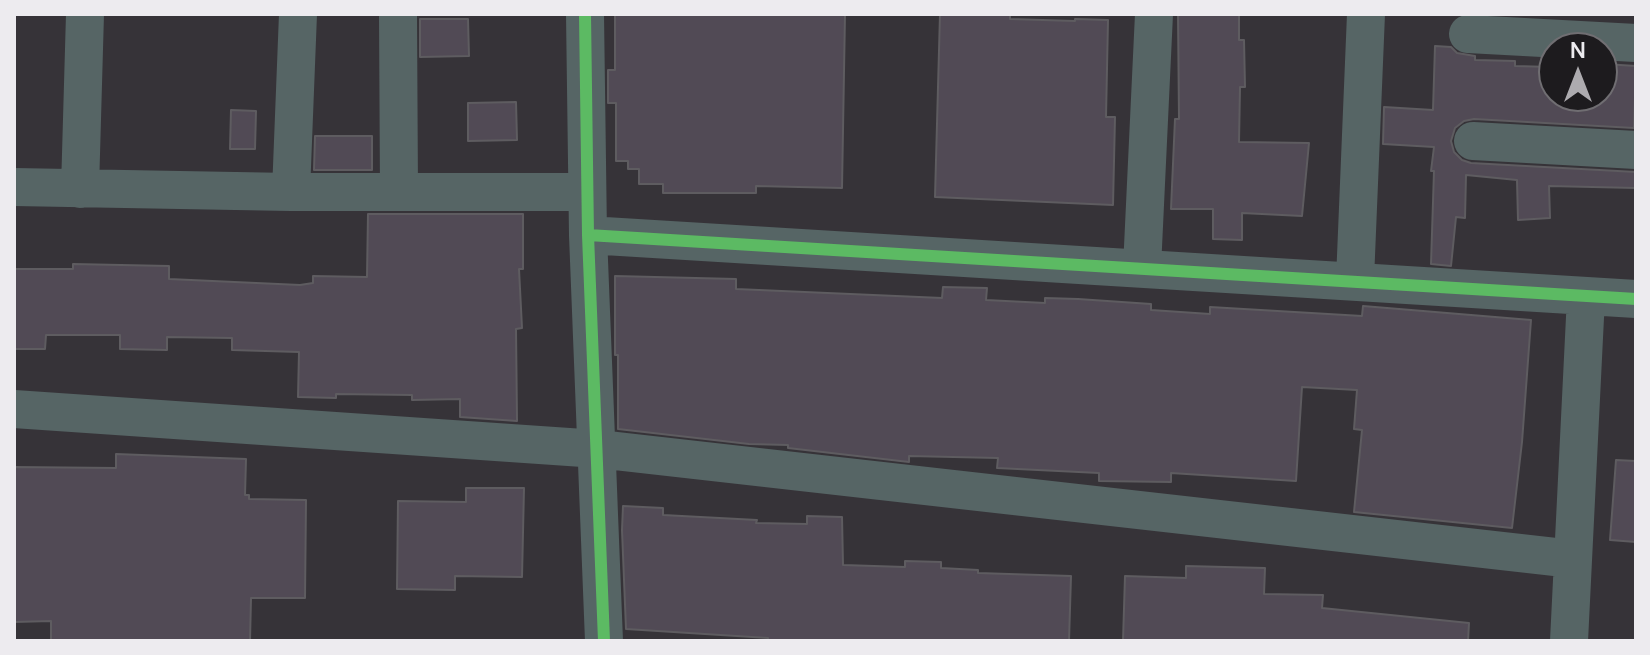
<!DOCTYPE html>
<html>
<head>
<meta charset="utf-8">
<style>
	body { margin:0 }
	#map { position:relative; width:1650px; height:655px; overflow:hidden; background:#363338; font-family:Manrope,sans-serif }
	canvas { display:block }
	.frame { position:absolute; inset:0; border:16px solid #edebef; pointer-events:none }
	.north { position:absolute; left:1538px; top:32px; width:80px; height:80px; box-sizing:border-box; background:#1d1b1e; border:2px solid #706e72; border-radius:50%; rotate:0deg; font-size:22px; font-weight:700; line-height:32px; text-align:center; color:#edebef }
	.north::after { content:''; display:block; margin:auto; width:28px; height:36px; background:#adabaf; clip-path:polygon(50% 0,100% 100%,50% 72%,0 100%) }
</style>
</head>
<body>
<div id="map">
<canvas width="1650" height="655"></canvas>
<div class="frame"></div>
<div class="north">N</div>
</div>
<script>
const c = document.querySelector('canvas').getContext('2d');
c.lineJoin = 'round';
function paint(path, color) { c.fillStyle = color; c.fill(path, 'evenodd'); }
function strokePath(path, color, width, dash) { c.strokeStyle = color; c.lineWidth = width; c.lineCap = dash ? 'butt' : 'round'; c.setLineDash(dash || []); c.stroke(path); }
const building = new Path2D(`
	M615,14H845L842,188L756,186V193H663V184H639V169H628V161H616V103H608V70H615Z
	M940,14L1010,15V19L1075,21V19L1108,20L1106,117H1115L1113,205L935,197Z
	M1178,14H1239V40H1244L1245,87H1240L1239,142L1309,143L1302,216L1242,213V240L1213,239V209H1171L1175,119H1179Z
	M420,19H468L469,56L420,57Z
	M1435,46L1451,47L1457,53L1475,56V60L1515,61V66L1551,67L1550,96H1603L1604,64L1636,66L1634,128L1474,119L1464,121L1455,128L1451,141L1454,152L1462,160L1471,163L1636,172V188L1549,186L1550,218L1518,220L1517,180L1466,175L1465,218L1456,217L1451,266L1431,264L1434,171H1431L1434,147L1383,144L1384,107L1433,110Z
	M516,102L517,140L468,141V103Z
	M231,110L256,111L255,149H230Z
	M315,136H372V170H314Z
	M368,214H523V269H519L522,328L516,329L517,421L460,417V399L412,400V395L336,394V398L298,397L299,352L232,350V338L167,337V350L120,349V335H46L45,349H14V269H73V264L169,266V279L300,285L313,283V276L367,277Z
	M615,276L736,279V289L942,298L943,287L987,288L986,300L1045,303V298L1078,299L1151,304V310L1210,314V307L1362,316L1363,306L1531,320L1522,442L1512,528L1354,512L1362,430L1354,429L1357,390L1302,387L1296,481L1171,473V482L1099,481V473L997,468L998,458L909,456V462L788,448V445L749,444L618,429V355H615Z
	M116,454L246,459L245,495H249V499L306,500L305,598H251L250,641H51V621L14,622V467L116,468Z
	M1616,460L1636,461V542L1610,540Z
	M466,488H524L522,577L455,576V590L397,589L398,501L466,502Z
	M623,506L663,508V515L757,520L756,523L807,524V516L842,517L843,565L905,567V561L941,562V568L978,570V573L1071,576L1069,641H768V638L626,629L622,530Z
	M1186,566L1265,568L1264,594L1323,595L1322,608L1469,623L1468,641H1123L1125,576L1186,578Z`);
const minor = new Path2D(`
	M398,14L399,192
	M585,14L588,235L604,641
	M1468,34L1636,43
	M1473,141L1636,150
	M14,187L291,192H587
	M80,189L85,14
	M291,192L298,14
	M588,235L1636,299
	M1142,268L1154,14
	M1355,280L1366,14
	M14,409L598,449L1573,559
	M1569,641L1586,297`);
const cycleway = new Path2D(`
	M585,14L588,235L604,641
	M588,235L1636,299`);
paint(building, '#514a55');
strokePath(building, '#5e5c60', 2);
strokePath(minor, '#566565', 38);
strokePath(cycleway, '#5cba63', 12);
</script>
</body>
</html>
